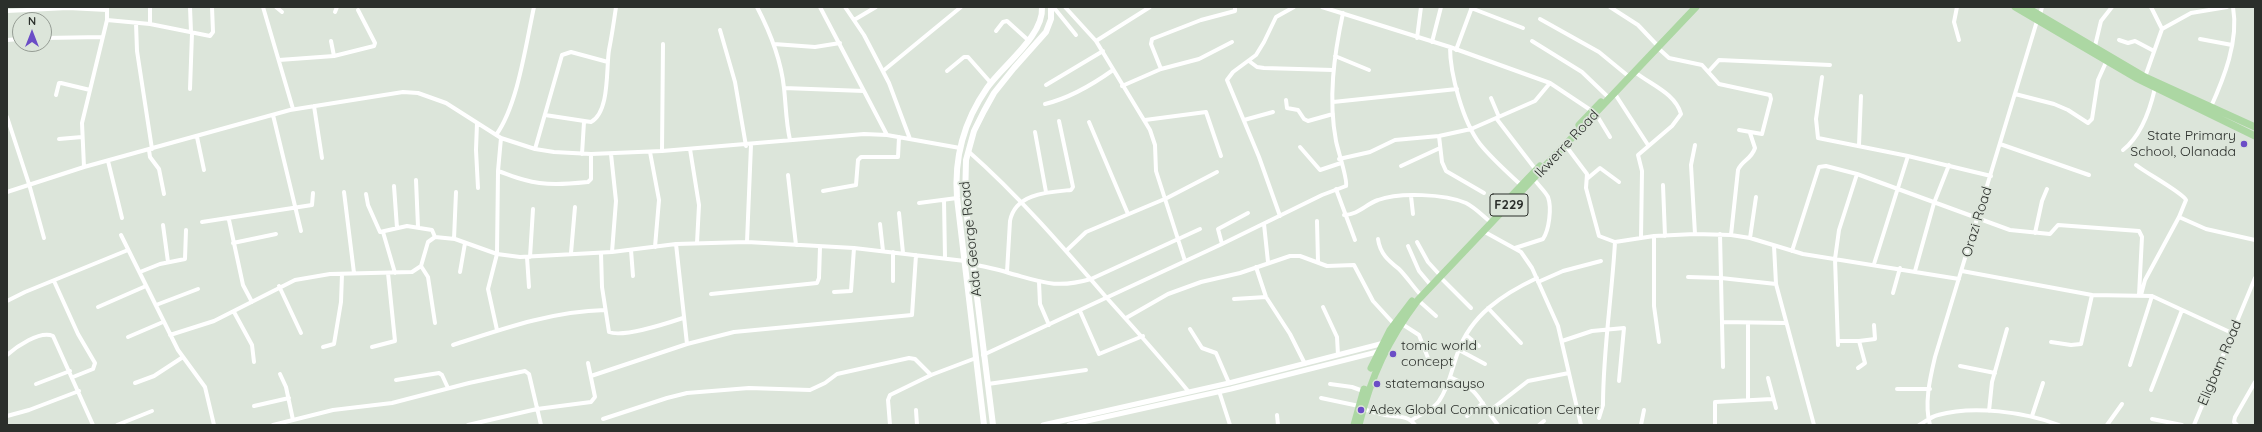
<!DOCTYPE html>
<html>
<head>
<meta charset="utf-8">
<style>
	body { margin:0 }
	#map { position:relative; width:2262px; height:432px; overflow:hidden; background:#dce5da; font-family:Quicksand,sans-serif }
	canvas { display:block }
	.frame { position:absolute; inset:0; border:8px solid #2b2f2b; pointer-events:none }
	.north { position:absolute; left:12px; top:12px; width:40px; height:40px; box-sizing:border-box; background:#dce5da; border:1px solid #959c94; border-radius:50%; rotate:0deg; font-size:11px; font-weight:700; line-height:16px; text-align:center; color:#2b2f2b }
	.north::after { content:''; display:block; margin:auto; width:14px; height:18px; background:#6b4dc6; clip-path:polygon(50% 0,100% 100%,50% 72%,0 100%) }
</style>
</head>
<body>
<div id="map">
<canvas width="2262" height="432"></canvas>
<div class="frame"></div>
<div class="north">N</div>
</div>
<script>
const c = document.querySelector('canvas').getContext('2d');
c.lineJoin = 'round';
function strokePath(path, color, width, dash) { c.strokeStyle = color; c.lineWidth = width; c.lineCap = dash ? 'butt' : 'round'; c.setLineDash(dash || []); c.stroke(path); }
function label(font, color, halo, rows, align = 'center') {
  c.font = font + ' Quicksand,sans-serif'; c.lineWidth = 3.5; c.setLineDash([]); c.textBaseline = 'middle'; c.strokeStyle = halo; c.fillStyle = color; for (const [text, x, y, turn = 0] of rows) {
    c.save(); c.translate(x, y); c.rotate((+turn || 0) * Math.PI / 180); c.textAlign = isNaN(turn) ? turn : align; if (halo) c.strokeText(text, 0, 0); c.fillText(text, 0, 0); c.restore();
  }
}
const minor = new Path2D(`
	M150,7V24
	M190,7L191,32
	M263,7L293,109
	M276,7L282,12
	M757,7C770,32 781,59 784,88C786,106 786,123 790,140
	M820,7L887,135
	M845,7L864,35L889,83L910,139
	M1065,7L1096,41L1150,130L1155,145L1156,171L1185,261
	M1322,7L1450,47L1550,83L1592,111
	M1610,7L1638,25L1656,44
	M1957,7L1954,22L1959,40
	M2151,7L2162,29
	M1471,8L1523,28
	M1055,9L1076,35
	M7,11L68,8L107,10
	M335,12L337,7
	M2040,15L2042,7
	M1540,19L1599,52L1627,75
	M107,20L150,24L210,36L213,32L212,7
	M854,20L876,7
	M136,23L137,51L152,149
	M720,30L735,82L746,146
	M996,31L1003,22L1007,21L1028,40
	M44,38L102,37
	M1417,38L1421,7
	M2200,39L2232,45
	M7,40L20,39
	M2119,40L2128,43L2135,41L2154,51
	M331,41L334,56
	M1096,41L1150,7
	M1532,41L1582,72L1607,96
	M1432,42L1441,7
	M774,44L815,47L840,43
	M2095,46L2101,21L2112,7
	M1450,47C1450,74 1463,122 1480,144C1492,159 1507,172 1521,185
	M1658,48L1669,58L1702,65L1719,84L1770,95L1771,99L1762,134L1739,130
	M1456,50L1472,7
	M1335,56L1369,70
	M279,60L334,56L374,46L375,43L358,10
	M1249,61L1257,67L1264,68L1333,70
	M1161,69L1151,44L1152,39L1201,20L1235,11V7
	M883,71L961,7
	M947,71L964,57H968L991,83
	M1709,71L1719,60L1830,65
	M1635,72C1651,85 1675,93 1681,114L1672,126L1638,155L1642,171L1641,238
	M1822,77L1816,119L1818,138L1908,156L1991,176
	M2145,77L2162,29L2191,13L2227,7
	M1046,85L1103,51
	M1122,86L1161,69L1199,59L1232,42
	M784,88L864,91
	M190,89L192,33
	M1615,94L1648,145
	M2015,94L2054,104L2068,110L2088,123L2092,119L2098,80L2107,60
	M56,95L59,83H61L90,90
	M1491,98L1499,117
	M1286,100L1287,108L1298,110L1304,119L1308,121L1333,114
	M1333,102L1457,89
	M1045,104C1070,98 1092,85 1113,70
	M314,106L322,158
	M2210,109C2224,78 2239,41 2233,7
	M1596,114L1610,137
	M273,115L301,231
	M545,115L591,122C610,112 606,68 609,50C612,35 614,21 616,7
	M7,117L29,184L44,238
	M1496,118L1536,170
	M1145,120L1206,112L1221,156
	M1244,120L1273,112
	M1089,122L1128,214
	M477,123L476,150L478,188
	M1035,132L1046,192
	M496,135C518,105 526,43 534,7
	M1439,136L1442,162L1446,171L1484,193
	M197,137L204,170
	M59,139L82,137
	M2000,144L2089,175
	M1695,145L1691,165L1695,234
	M1859,145L1861,96
	M1566,146L1587,174L1586,188L1599,236L1615,242L1654,236L1695,234L1731,235L1750,238L1803,254L1959,279
	M1300,147L1320,170L1341,163
	M535,149L562,55L571,52L608,62
	M690,149L699,205L697,243
	M149,150L150,157L159,169L164,194
	M2123,150C2141,136 2150,110 2155,88
	M662,151L663,44
	M968,151C1018,195 1062,246 1106,297C1134,328 1162,359 1188,391
	M650,152L659,200L655,247
	M582,154L584,122
	M611,154L616,201L612,252
	M1339,159L1370,152L1395,140L1439,136L1471,129L1535,101L1550,83
	M108,161L122,218
	M2136,165C2146,173 2183,193 2186,200L2179,217L2145,280L2141,295
	M1401,166L1440,148
	M84,167L82,123L107,20V7
	M498,171C507,174 515,178 525,180C545,186 567,184 588,182L591,179V154
	M788,175L796,245
	M1588,178L1600,168L1619,182
	M416,180L418,227
	M1663,185L1665,236
	M394,186L397,228
	M1336,189L1355,240
	M823,191L856,185L858,160L861,157H898L899,137
	M7,192L84,167L290,110L403,92L418,93L446,103L501,138L535,149L554,152L591,154L662,151L864,134L887,135L960,148
	M344,192L354,273
	M366,194L368,205L380,232L407,226L432,230L435,237
	M1411,196L1413,214
	M944,200L945,258
	M919,203L957,198
	M899,213L903,253
	M1344,215C1358,215 1366,204 1378,200C1399,192 1445,194 1466,203C1474,207 1481,214 1488,220
	M1280,216L1259,157L1227,80L1233,72L1256,55L1264,42L1276,17L1294,7
	M2179,217L2206,229L2255,240
	M229,220L243,285L252,302
	M1317,221L1318,262
	M202,222L312,205L313,193
	M880,224L883,251
	M1264,224L1268,262
	M163,225L168,262
	M1483,231L1521,252L1532,268L1558,326L1581,425
	M383,232L395,273
	M2035,233L2042,201L2047,189
	M1720,234L1723,367
	M121,235L178,350L205,387L214,425
	M1731,235L1738,170C1742,160 1751,160 1755,148L1750,133
	M1654,236V306L1659,342
	M1750,238L1756,197
	M454,239L456,192
	M1378,239C1380,254 1389,261 1399,269C1406,276 1412,285 1419,293
	M747,242L751,145
	M1417,242L1428,262L1438,273
	M233,243L276,234
	M676,244L687,344
	M1222,244L1218,229L1248,213
	M1408,246L1419,271L1429,283
	M1774,246L1776,284L1814,425
	M1515,248L1543,239C1549,230 1552,208 1548,197C1545,191 1538,185 1534,179
	M631,250L633,276
	M1066,251L1086,232L1167,198L1217,172
	M1792,251L1819,167L1826,166L1857,174L2010,230L2050,234L2058,225L2139,231L2142,237L2139,295
	M571,253L575,207
	M601,253L602,287L609,332C623,338 668,323 683,318
	M527,257L529,287
	M530,257L533,209
	M973,264C985,267 997,269 1009,273C1042,282 1056,289 1091,279L1200,229
	M1874,264L1908,156
	M421,266L428,277L435,323
	M1256,267L1266,297L1290,334L1305,364
	M1915,271L1934,203L1949,165
	M1962,271L2092,295L2152,296L2232,333
	M140,272L160,264L185,259L186,230
	M460,272L465,243
	M1007,272L1010,221C1015,193 1049,192 1071,190L1073,187L1059,121
	M1440,277L1471,308
	M1688,277L1721,278L1776,284
	M54,281L78,334L95,363L93,369L73,377
	M893,281V252
	M1039,282L1040,304L1049,325
	M1538,282L1563,271L1601,261
	M279,286L301,333
	M834,292L851,291L854,248
	M1893,293L1900,268
	M711,294L817,283L819,278L820,247
	M1234,299L1266,297
	M1418,300L1436,316
	M7,301L25,292L128,250
	M156,305L198,289
	M98,307L146,286
	M1323,307L1337,337L1338,355
	M1488,308L1521,343
	M1080,311L1099,354L1143,336
	M234,312L252,345L254,362
	M1126,318L1168,294L1201,282L1240,273L1290,256H1300L1327,266L1354,265L1373,301L1394,324
	M1722,322L1786,323
	M1748,323V400
	M1402,324L1419,335L1428,358
	M1190,329L1202,348L1216,353L1229,383
	M497,330L488,289L497,254L498,171L501,138
	M170,335L214,321L295,280L330,274L412,272L421,266L428,242L435,237L455,239L497,254L520,257L612,252L676,244L747,242L854,248L965,261
	M1466,335L1479,346
	M128,337L163,322
	M1562,341L1592,331L1624,328L1619,381
	M1838,341H1859L1865,363L1858,368
	M1859,341L1875,339L1874,325
	M2051,342L2071,345L2081,344L2092,295
	M453,345C502,329 553,311 605,310
	M1838,345L1835,259L1839,230L1857,174
	M323,347L334,344L341,302L342,274
	M372,347L395,341L388,273
	M1459,350L1485,364
	M7,355C16,347 40,330 53,336L93,425
	M983,355L1222,244L1322,195L1346,186C1348,180 1338,151 1336,141C1328,99 1334,55 1343,13
	M2130,365L2152,296
	M1960,366L1995,373
	M280,374L286,387L293,420
	M591,376L687,344L734,332L912,315L916,255
	M1450,377C1482,391 1478,401 1498,425
	M1768,378L1776,408
	M396,380L439,373L442,375L448,388
	M135,383L154,376L183,357
	M36,384L70,371
	M988,384L1086,370
	M1330,384L1352,387L1363,391
	M1897,389H1930
	M2151,390L2182,310
	M1219,391L1230,425
	M1321,398L1359,406
	M254,406L289,398
	M1363,409C1370,411 1378,414 1385,415C1397,417 1408,415 1415,425
	M916,410L917,425
	M1989,411L1992,382L2007,329
	M1488,412L1528,381L1569,373
	M1277,415L1278,425
	M7,416L29,410L79,391
	M1467,416L1483,403
	M2032,416L2043,383
	M1599,418L1603,405C1603,350 1612,296 1615,242
	M603,419L667,398L687,393L749,388L810,390L825,383L837,374L909,358L915,359L931,375
	M2152,419L2182,425
	M1412,420C1420,414 1433,410 1439,401C1449,387 1452,368 1458,352C1471,315 1503,294 1537,278
	M117,425L152,411
	M273,425L333,410L392,403L469,383L525,371L529,374L541,425
	M468,425L537,409L591,402L595,397L588,363
	M890,425L888,400L890,395L931,375L976,358
	M1539,425L1544,421
	M1641,425L1644,410
	M1715,425V402L1772,399
	M1919,425C1925,422 1930,417 1938,415C1973,405 2025,412 2059,425
	M1930,425C1924,404 1930,378 1935,357L2037,21
	M2107,425L2122,404
	M2194,425L2255,278
	M2237,425L2234,422L2235,417L2255,382`);
const tertiary = new Path2D(`
	M1043,425L1229,383L1384,343
	M1069,425L1231,389L1381,351`);
const secondary = new Path2D(`
	M984,425L957,198C954,159 964,121 987,88C1003,65 1044,36 1042,7
	M993,425L965,201L966,160L974,131L984,111L994,93L1014,68L1046,32L1051,19V7`);
const primary = new Path2D(`
	M2015,7L2136,78L2255,136
	M2026,7L2145,77L2255,127
	M1579,125L1601,102
	M1499,209L1540,166
	M1371,368L1390,330L1412,301
	M1354,425L1364,389
	M1359,425C1371,376 1388,340 1418,300L1696,7`);
const markers = [
	[2244,144,4,"#6b4dc6"],
	[1393,354,4,"#6b4dc6"],
	[1377,384,4,"#6b4dc6"],
	[1361,410,4,"#6b4dc6"]
];
const shields = [
	[1509,205,38]
];
const shieldNames = [
	["F229",1509,205]
];
const poiNames = [
	["State Primary",2236,136,"right"],
	["School, Olanada",2236,152,"right"],
	["tomic world",1401,346],
	["concept",1401,362],
	["statemansayso",1385,384],
	["Adex Global Communication Center",1369,410]
];
const streetNames = [
	["Ikwerre Road",1567,144,-47],
	["Orazi Road",1977,222,-73],
	["Ada George Road",971,239,-96],
	["Eligbam Road",2220,363,-67]
];
strokePath(minor, '#fff', 4);
strokePath(tertiary, '#fff', 5);
strokePath(secondary, '#fff', 6);
strokePath(primary, '#acd7a3', 7);
for (const [x, y, r, color] of markers) { const dot = new Path2D(); dot.arc(x, y, r, 0, 2 * Math.PI); c.fillStyle = color; c.fill(dot); strokePath(dot, '#dce5da', 1.5); }
for (const [x, y, w] of shields) { const box = new Path2D(); box.roundRect(x - w / 2, y - 11, w, 22, 3); c.fillStyle = '#dce5da'; c.fill(box); strokePath(box, '#2b2f2b', 1); }
label('bold 13px', '#2b2f2b', null, shieldNames);
label('14px', '#2b2f2b', '#dce5da', poiNames, 'left');
label('14px', '#2b2f2b', '#dce5da', streetNames);
</script>
</body>
</html>
